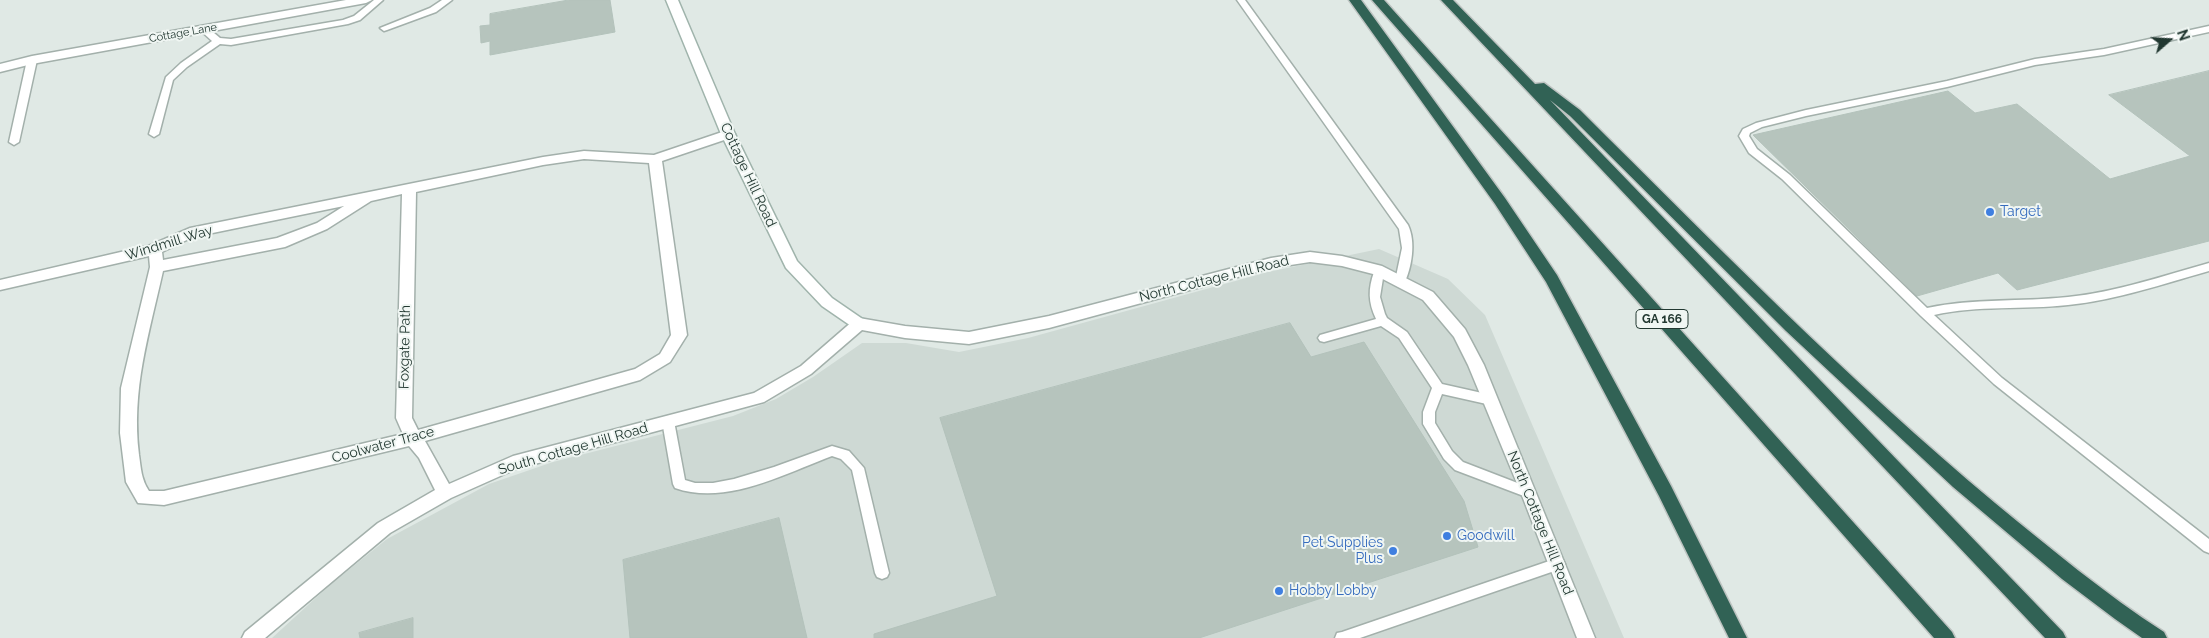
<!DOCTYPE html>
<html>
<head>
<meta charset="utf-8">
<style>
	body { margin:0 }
	#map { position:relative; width:2209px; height:638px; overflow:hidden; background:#e0e9e5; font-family:Raleway,sans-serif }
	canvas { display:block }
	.north { position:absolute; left:2144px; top:15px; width:50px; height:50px; -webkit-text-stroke:4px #f0f6f3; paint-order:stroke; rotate:71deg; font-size:14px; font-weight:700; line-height:20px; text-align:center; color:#223831 }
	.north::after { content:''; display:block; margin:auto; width:18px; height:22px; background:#223831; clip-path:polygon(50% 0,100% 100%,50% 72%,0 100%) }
</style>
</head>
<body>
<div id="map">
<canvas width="2209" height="638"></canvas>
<div class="north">N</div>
</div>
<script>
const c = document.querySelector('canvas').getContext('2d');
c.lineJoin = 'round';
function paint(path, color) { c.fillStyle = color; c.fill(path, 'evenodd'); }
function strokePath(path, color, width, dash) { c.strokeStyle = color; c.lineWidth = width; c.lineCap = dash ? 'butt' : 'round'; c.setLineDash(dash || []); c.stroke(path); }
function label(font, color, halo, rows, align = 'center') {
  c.font = font + ' Raleway,sans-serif'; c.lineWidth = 4; c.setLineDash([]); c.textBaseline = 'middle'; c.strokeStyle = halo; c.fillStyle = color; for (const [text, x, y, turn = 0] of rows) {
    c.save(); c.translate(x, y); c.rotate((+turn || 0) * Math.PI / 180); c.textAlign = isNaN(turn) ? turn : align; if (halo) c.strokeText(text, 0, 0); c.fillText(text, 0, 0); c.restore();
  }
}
const built = new Path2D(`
	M1379,249L1448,279L1485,315L1624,638H272L331,584L387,539L489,484L553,462L733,416L776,399L813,377L862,343H906L959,352L1028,338L1268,272Z`);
const building = new Path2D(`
	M569,0H610L615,32L490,55V41L481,43L480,26L490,25V14Z
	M2209,71V241L2017,290L1998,273L1917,296L1753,135L1948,91L1975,113L2017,104L2110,179L2190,156L2109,95Z
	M1290,323L1311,357L1364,342L1464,501L1478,547L1199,638H874V634L997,596L940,418Z
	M779,518L807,638H630L623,560Z
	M413,618V638H360L359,633Z`);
const lane = new Path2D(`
	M374,0H383L360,20L348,24L231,45L220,44L187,67L173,80L159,134L154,137L149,134L166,77L181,63L212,41L201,31V27H207L220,38L231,39L343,20L354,16Z
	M442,0H452L436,12L387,30L384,31L380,28L430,8Z
	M1237,0H1245L1408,225C1416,242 1412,267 1404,284H1396L1395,281L1402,248L1399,229Z
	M2209,26V32L2104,55L2035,65L1947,87L1806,116L1762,127L1750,133L1749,136L1757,149L1790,175L1927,308C1974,298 2021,302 2068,297C2116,292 2163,276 2209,263V271C2163,284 2116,300 2068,305C2024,310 1978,305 1934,315L2002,378L2209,539V553L2204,551L1994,384L1921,316L1782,179L1749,153L1739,136L1743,129L1756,123L1806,110L1947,81L2035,59L2104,49Z
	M32,57L37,60L19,142L14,145L9,142L27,60Z
	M1379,268L1384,272L1380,297L1385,314L1387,318L1407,332L1442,384L1491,395L1495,397L1497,400L1495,403L1491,405L1442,394L1435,412V423L1452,451L1463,462L1533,489L1535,493L1533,497L1529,498L1455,470L1444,459L1423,424V412L1432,388L1399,338L1381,326L1324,342L1320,341L1318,338L1320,335L1376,319C1368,302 1368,289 1374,272Z
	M668,416L672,418L674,421L685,480L695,483H713L734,479L774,467L832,446L849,451L864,468L889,573L887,577L882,579L877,577L875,573L852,470L841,459L832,456C784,474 726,506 675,488L673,484L662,421L664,418Z
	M1558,558L1563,560L1565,564L1563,568L1360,638H1335L1337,633L1342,632Z`);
const street = new Path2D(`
	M346,0H372L366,3L32,64L0,72V64L32,56Z
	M728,130L733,131L735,134L733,137L662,161L687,335L670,362L640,380L425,441L449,484L513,456L754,393L801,366L854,320L859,318L905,326L969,332L1049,316L1271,258L1310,252L1342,256L1382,266L1433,292L1465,329L1484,365L1595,638H1577L1521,493L1468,365L1454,337L1423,300L1373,274L1342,266L1310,262L1271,268L1049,328L969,344L905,338L862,330L811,374L764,402L516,469L451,498L390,533L265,638H242L245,632L378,523L435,490L419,458L409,446L164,505L138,503L126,482L120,433L121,388L150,267L149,256L0,290V280L151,245L190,228L543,157L584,151L654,155ZM584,159L649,163L671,335L660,354L635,369L418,430L412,418L416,192L543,165ZM402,194L396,418L403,434L164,491H149C141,479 141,468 139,455C131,390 149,334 163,271L285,247L327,229L371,201ZM344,206L317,223L277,238L163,260L162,252L193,237Z`);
const secondary = new Path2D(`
	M666,0H678L735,134L797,261L832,298L864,320L867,324L864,328H854L822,306L786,268L721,134Z`);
const highway = new Path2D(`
	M1349,0H1361L1505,198L1557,275L1671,486L1747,638H1729L1659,496L1546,282L1495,204Z
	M1372,0H1384L1952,632L1955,638H1934Z
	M1441,0H1453L1535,84L1544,83L1580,110C1715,244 1849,381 1995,503C2050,548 2105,594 2164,632L2167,638H2142L2115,619L2062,579L1953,487L1786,331L1570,116L1550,100L2063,632L2066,638H2045Z`);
const markers = [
	[1990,212,5,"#3f7fe0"],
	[1447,536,5,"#3f7fe0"],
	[1393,551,5,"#3f7fe0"],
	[1279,591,5,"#3f7fe0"]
];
const farStreetnames = [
	["Cottage Lane",183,33,-10]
];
const shields = [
	[1662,319,52]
];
const shieldNames = [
	["GA 166",1662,319]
];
const streetNames = [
	["Cottage Hill Road",748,175,65],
	["Windmill Way",169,243,-17],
	["North Cottage Hill Road",1214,279,-14],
	["Foxgate Path",405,347,-89],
	["Coolwater Trace",383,445,-15],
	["South Cottage Hill Road",573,449,-16],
	["North Cottage Hill Road",1540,523,68]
];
const shopNames = [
	["Target",2000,212],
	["Goodwill",1457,536],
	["Pet Supplies",1383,543,"right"],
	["Plus",1383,559,"right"],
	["Hobby Lobby",1289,591]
];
paint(built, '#ced9d4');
paint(building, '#b6c4bd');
strokePath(building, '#b3c2bb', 1);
strokePath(lane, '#a3b0ab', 3);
strokePath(street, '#a3b0ab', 3);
strokePath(secondary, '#a0b4ac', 3);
strokePath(highway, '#bdc3c1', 3);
paint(lane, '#fff');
paint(street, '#fff');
paint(secondary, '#fff');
paint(highway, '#316255');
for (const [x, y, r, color] of markers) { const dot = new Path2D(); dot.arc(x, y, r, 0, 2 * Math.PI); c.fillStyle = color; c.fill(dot); strokePath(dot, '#f0f6f3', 2); }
label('11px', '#223831', '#f0f6f3', farStreetnames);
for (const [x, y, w] of shields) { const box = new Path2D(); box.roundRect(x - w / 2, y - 9.5, w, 19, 4); c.fillStyle = '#f0f6f3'; c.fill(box); strokePath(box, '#223831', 1); }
label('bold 12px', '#223831', null, shieldNames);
label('14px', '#223831', '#f0f6f3', streetNames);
label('14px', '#366cbe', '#f0f6f3', shopNames, 'left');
</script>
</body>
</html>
